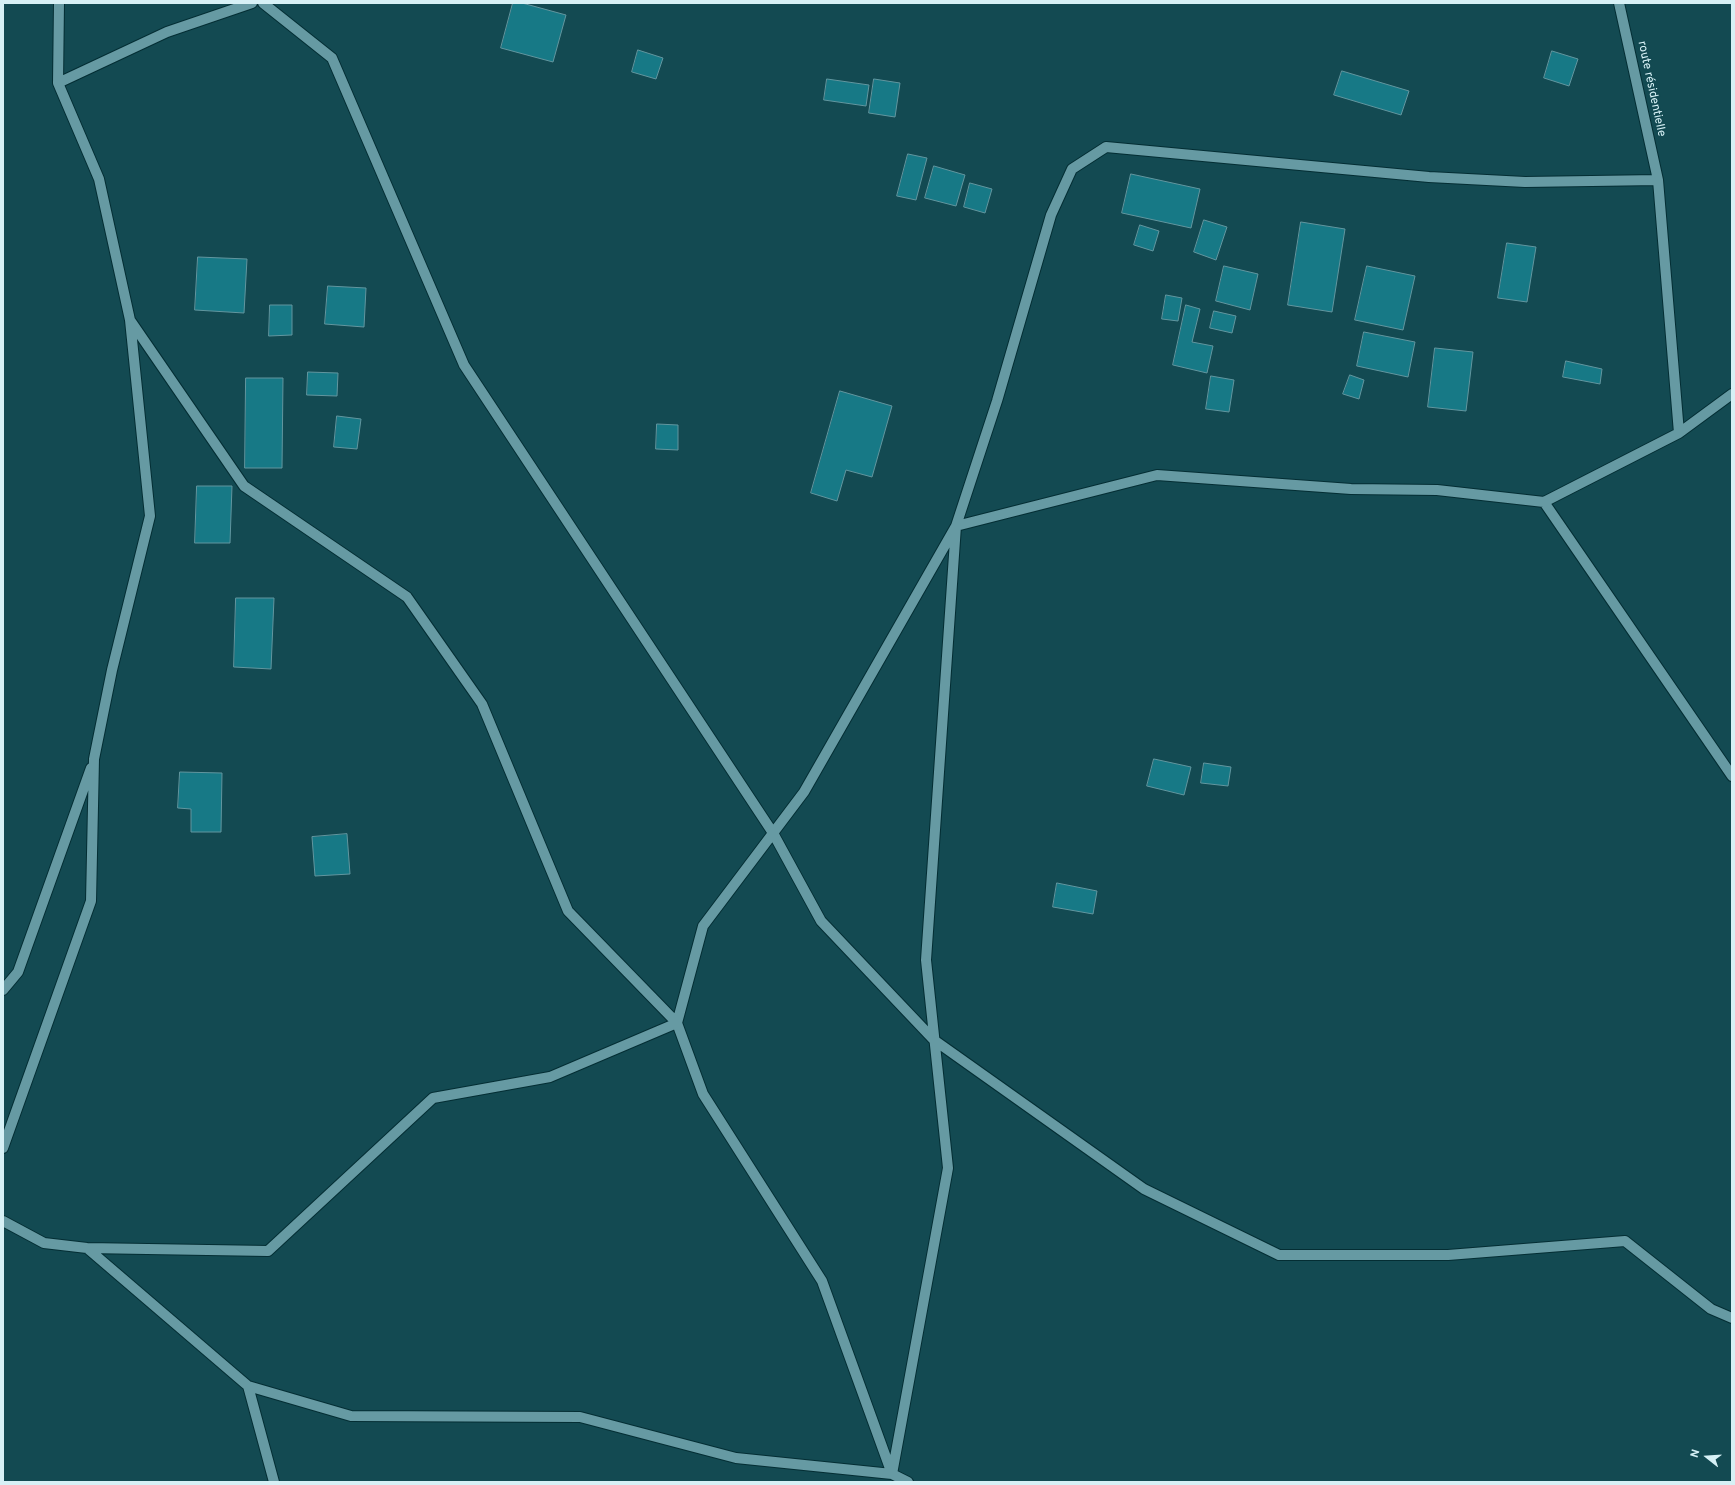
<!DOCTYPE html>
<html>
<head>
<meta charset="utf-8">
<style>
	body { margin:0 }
	#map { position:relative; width:1735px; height:1485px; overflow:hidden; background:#134a52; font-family:Overpass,sans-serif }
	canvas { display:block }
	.frame { position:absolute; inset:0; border:4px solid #d7f1f6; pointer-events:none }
	.north { position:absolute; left:1687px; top:1437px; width:40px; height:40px; -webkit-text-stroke:3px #134a52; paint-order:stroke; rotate:287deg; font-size:11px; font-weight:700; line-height:16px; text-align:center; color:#d7f1f6 }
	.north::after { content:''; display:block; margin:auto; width:14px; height:18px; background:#d7f1f6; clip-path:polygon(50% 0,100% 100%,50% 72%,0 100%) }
</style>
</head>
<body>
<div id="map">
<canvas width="1735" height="1485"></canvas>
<div class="frame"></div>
<div class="north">N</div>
</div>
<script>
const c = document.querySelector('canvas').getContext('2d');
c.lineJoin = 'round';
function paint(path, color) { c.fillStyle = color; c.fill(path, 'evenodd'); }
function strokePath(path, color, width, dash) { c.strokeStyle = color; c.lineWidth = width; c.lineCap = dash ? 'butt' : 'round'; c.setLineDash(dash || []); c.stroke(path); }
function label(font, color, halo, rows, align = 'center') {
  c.font = font + ' Overpass,sans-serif'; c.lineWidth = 3; c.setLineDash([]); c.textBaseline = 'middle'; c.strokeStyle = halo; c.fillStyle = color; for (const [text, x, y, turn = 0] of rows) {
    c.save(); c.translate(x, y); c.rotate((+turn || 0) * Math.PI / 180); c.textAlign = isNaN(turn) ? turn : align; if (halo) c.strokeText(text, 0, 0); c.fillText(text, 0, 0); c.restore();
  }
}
const building = new Path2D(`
	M513,3H522L566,15L553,62L501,48Z
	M638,50L663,58L656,79L632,72Z
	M1552,51L1578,59L1569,86L1544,78Z
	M1342,71L1409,91L1401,115L1334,95Z
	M827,79L869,85L866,106L824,100Z
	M874,79L900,83L895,117L869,113Z
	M908,154L927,158L916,200L897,196Z
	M934,166L965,175L956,206L925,198Z
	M1131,174L1200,189L1191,228L1122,213Z
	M970,183L992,189L985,213L964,207Z
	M1204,220L1227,227L1216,260L1194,252Z
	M1301,222L1345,229L1332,312L1288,305Z
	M1140,225L1159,231L1153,251L1134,245Z
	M1507,243L1536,247L1527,302L1498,298Z
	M198,257L247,259L244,313L195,310Z
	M1224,266L1258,274L1250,310L1216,301Z
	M1367,266L1415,276L1403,330L1355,320Z
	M328,286L366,288L364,327L325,324Z
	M1166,295L1182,298L1178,321L1162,319Z
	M270,305H292V335L269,336Z
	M1186,305L1200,309L1192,342L1213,346L1207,373L1173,365Z
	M1214,311L1236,316L1232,333L1210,328Z
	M1364,332L1415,342L1408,377L1357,366Z
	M1435,348L1473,352L1466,411L1428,407Z
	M1566,361L1602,369L1600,384L1563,377Z
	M308,372L338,373L337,396L307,395Z
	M1350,375L1364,380L1359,399L1343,394Z
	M1211,376L1234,380L1229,412L1206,409Z
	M246,378H283L282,468H245Z
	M840,391L892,406L872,477L846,470L837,501L811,493Z
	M337,416L361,419L357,449L334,447Z
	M657,424L678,425V450L656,449Z
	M197,486H232L230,543H195Z
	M236,598H274L271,669L234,667Z
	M1154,759L1191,767L1184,795L1147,786Z
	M1204,763L1231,767L1228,786L1201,783Z
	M180,772L222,773L221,832H191V809L178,808Z
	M347,834L350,874L315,876L312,837Z
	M1057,883L1097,891L1093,914L1053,907Z`);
const minor = new Path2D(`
	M59,3L58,83L99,179L130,320L244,486L407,597L482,704L568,911L677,1023L703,1094L822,1281L892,1474L948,1168L926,960L956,526L997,401L1051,215L1072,169L1106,147L1429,177L1525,182L1658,180L1679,433L1544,502L1732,776
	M263,3L332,58L464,365L773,833L821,921L934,1040L1144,1189L1279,1255H1448L1625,1241L1711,1309L1732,1318
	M1619,3L1658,180
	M58,83L167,32L252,3
	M1679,433L1732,394
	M3,990L18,972L91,768
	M3,1148L91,901L94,759L112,670L150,516L130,320
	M3,1221L44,1243L87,1248L268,1251L433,1098L550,1077L677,1023L703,926L804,792L956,526L1157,475L1351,489L1437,490L1544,502
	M87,1248L248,1386L351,1416L580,1417L736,1458L892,1474L908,1482
	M248,1386L274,1482`);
const streetNames = [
	["route résidentielle",1651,89,78]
];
paint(building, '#177986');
strokePath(building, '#62969f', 1);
strokePath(minor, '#042e34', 12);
strokePath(minor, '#669aa3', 10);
label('12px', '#d7f1f6', '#134a52', streetNames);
</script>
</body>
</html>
